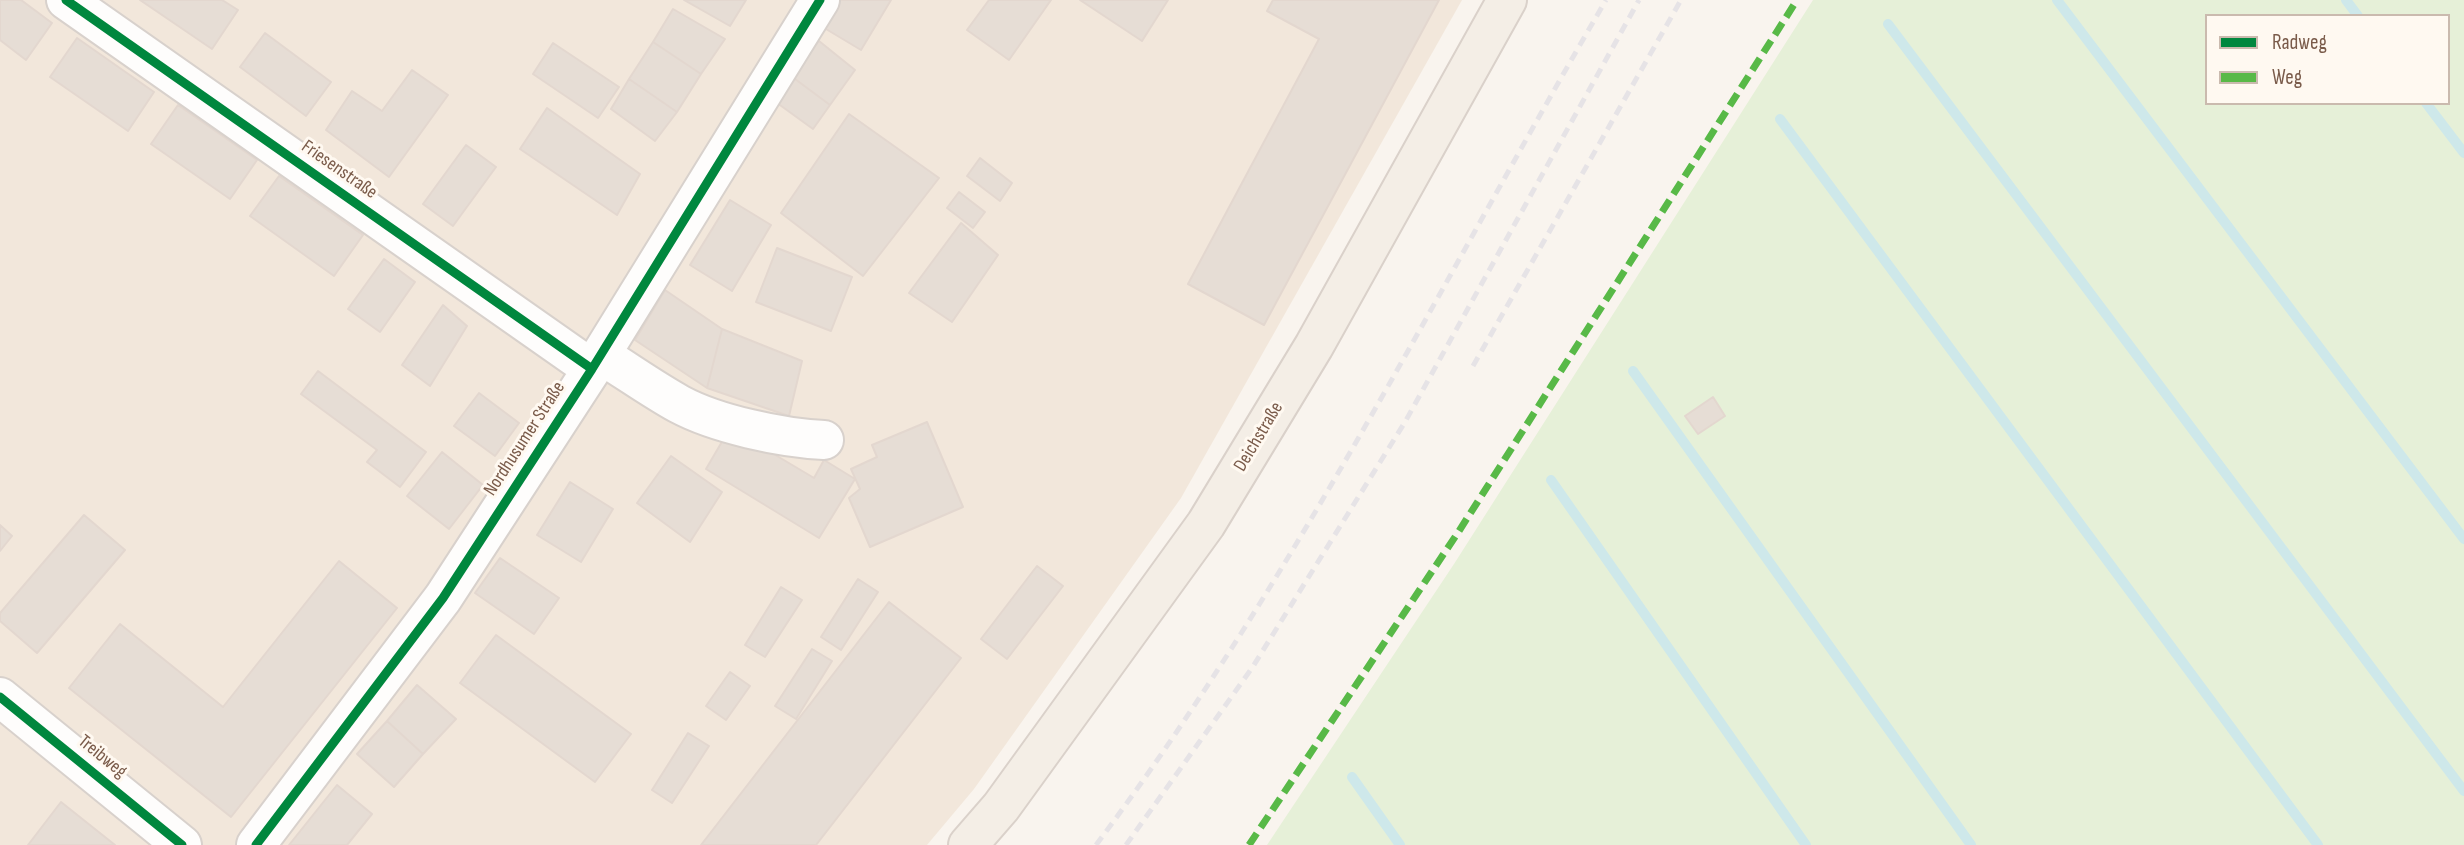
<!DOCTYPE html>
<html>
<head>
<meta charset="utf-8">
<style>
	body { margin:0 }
	#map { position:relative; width:2464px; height:845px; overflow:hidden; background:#f9f4ee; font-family:"Sofia Sans Condensed",sans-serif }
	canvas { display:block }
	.legend { position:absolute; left:2205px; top:14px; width:245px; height:91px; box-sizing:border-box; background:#fff9f1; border:2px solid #cabaae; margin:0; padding:9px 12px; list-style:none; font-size:21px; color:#7a5b4a }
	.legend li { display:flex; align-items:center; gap:14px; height:35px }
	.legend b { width:35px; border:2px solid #cabaae }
</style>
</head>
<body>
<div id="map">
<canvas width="2464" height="845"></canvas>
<ul class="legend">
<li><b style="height:9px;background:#00873e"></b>Radweg</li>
<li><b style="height:9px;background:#58b947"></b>Weg</li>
</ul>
</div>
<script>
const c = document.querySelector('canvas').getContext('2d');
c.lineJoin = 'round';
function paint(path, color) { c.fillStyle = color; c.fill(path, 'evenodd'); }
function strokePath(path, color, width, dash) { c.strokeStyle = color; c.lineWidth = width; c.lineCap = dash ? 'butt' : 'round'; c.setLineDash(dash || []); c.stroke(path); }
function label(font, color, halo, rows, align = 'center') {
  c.font = font + ' "Sofia Sans Condensed",sans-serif'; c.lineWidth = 6; c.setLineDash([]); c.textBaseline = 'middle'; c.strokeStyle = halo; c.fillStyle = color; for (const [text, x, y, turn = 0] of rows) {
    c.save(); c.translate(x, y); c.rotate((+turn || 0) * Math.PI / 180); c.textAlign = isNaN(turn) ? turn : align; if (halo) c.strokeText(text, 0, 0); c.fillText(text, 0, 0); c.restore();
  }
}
const residential = new Path2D(`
	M0,0H1462L1181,498L974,789L927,845H0Z`);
const green = new Path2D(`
	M1813,0H2464V845H1267L1454,564ZM2207,16H2448V103H2207Z`);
const stream = new Path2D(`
	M2057,0L2464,539
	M2346,0L2358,16
	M1888,24L2464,791
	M2426,103L2464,153
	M1780,119L2318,845
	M1633,371L1971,845
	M1551,480L1806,845
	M1352,777L1400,845`);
const building = new Path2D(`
	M0,0H21L52,23L26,60L0,40Z
	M140,0H222L238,10L212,49Z
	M684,0H746L730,26Z
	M837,0H891L861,50L821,26Z
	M989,0H1051L1009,60L967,30Z
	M1080,0H1168L1142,41Z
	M1273,0H1439L1264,325L1188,284L1319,39L1267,11Z
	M673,9L725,39L701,74L653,42Z
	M265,33L331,82L306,116L240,67Z
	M77,38L154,92L128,131L50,77Z
	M819,41L855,70L830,105L791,76Z
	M653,42L701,74L677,112L629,79Z
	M553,43L619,87L598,118L533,74Z
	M412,70L448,95L389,177L326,130L352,91L382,111Z
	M791,76L830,105L813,129L773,100Z
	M629,79L677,112L655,141L611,109Z
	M178,105L257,160L230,199L151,144Z
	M547,108L640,174L617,215L520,149Z
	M849,114L939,178L863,276L781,213Z
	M466,145L496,167L453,226L423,204Z
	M980,158L1012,183L1000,201L967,176Z
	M279,176L363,235L334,276L250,216Z
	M959,192L985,212L973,228L947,208Z
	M730,200L771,225L732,291L690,265Z
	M961,223L998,255L952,322L909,293Z
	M777,248L852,277L831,331L756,302Z
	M384,259L415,282L380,332L348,309Z
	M665,290L722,329L707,388L635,340Z
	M443,305L467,326L430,386L402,365Z
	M722,329L802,361L789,416L707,388Z
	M318,371L426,452L400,487L367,462L377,450L301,394Z
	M479,393L519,423L495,456L454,426Z
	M1713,397L1725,416L1698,434L1685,416Z
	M927,422L963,507L870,547L849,498L860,489L851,469L877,457L872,445Z
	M730,428L814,478L824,460L855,479L819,538L706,469Z
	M442,452L483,485L449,529L407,496Z
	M671,456L722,492L690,542L637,503Z
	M570,482L613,509L581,562L537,535Z
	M84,515L125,550L37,653L0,621V613Z
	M0,525L12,536L0,551Z
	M500,558L559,598L534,634L475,593Z
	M339,561L397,608L231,817L69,688L120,624L223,707Z
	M1037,566L1063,586L1007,659L981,639Z
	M858,579L878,592L841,650L821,637Z
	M781,587L802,600L765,657L745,645Z
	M889,602L961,658L816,845H701Z
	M496,635L631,734L595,782L460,683Z
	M812,649L832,661L796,719L775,706Z
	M730,672L750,686L726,720L706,706Z
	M417,685L456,719L423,754L387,721Z
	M387,721L423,754L394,787L357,754Z
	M688,733L709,746L672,803L652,790Z
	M337,785L372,814L347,845H289Z
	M61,802L115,845H28Z`);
const minor = new Path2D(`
	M66,0L592,369
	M601,355C627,371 652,389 679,404C716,424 781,438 824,440
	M0,697L182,845
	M256,845L443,598L592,369L820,0`);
const major = new Path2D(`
	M968,845L1001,807L1206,524L1314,346L1507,0`);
const rail = new Path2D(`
	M1473,366L1681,0
	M1096,845C1294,581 1440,284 1606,0
	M1126,845L1252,668L1405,422L1639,0`);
const quiet = new Path2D(`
	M1249,845L1459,531L1797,0`);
const cycleway = new Path2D(`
	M66,0L592,369
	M0,697L182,845
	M256,845L443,598L592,369L820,0`);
const streetNames = [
	["Friesenstraße",339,170,35],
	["Deichstraße",1259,437,-59],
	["Nordhusumer Straße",525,439,-57],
	["Treibweg",102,757,39]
];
paint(residential, '#f2e7db');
paint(green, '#e6f0d8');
strokePath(stream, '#cee8ea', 10);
paint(building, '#e6ddd5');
strokePath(building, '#e3d7cf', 2);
strokePath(minor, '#d8d1cc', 42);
strokePath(major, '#dad1ca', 42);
strokePath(minor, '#fefdfc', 38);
strokePath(major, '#f4eee6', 38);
strokePath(rail, '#e6e3e6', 5, [10, 7]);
strokePath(quiet, '#58b947', 7, [14, 7]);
strokePath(cycleway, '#00873e', 9);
label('19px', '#7a5b4a', '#fff9f1', streetNames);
</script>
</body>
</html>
